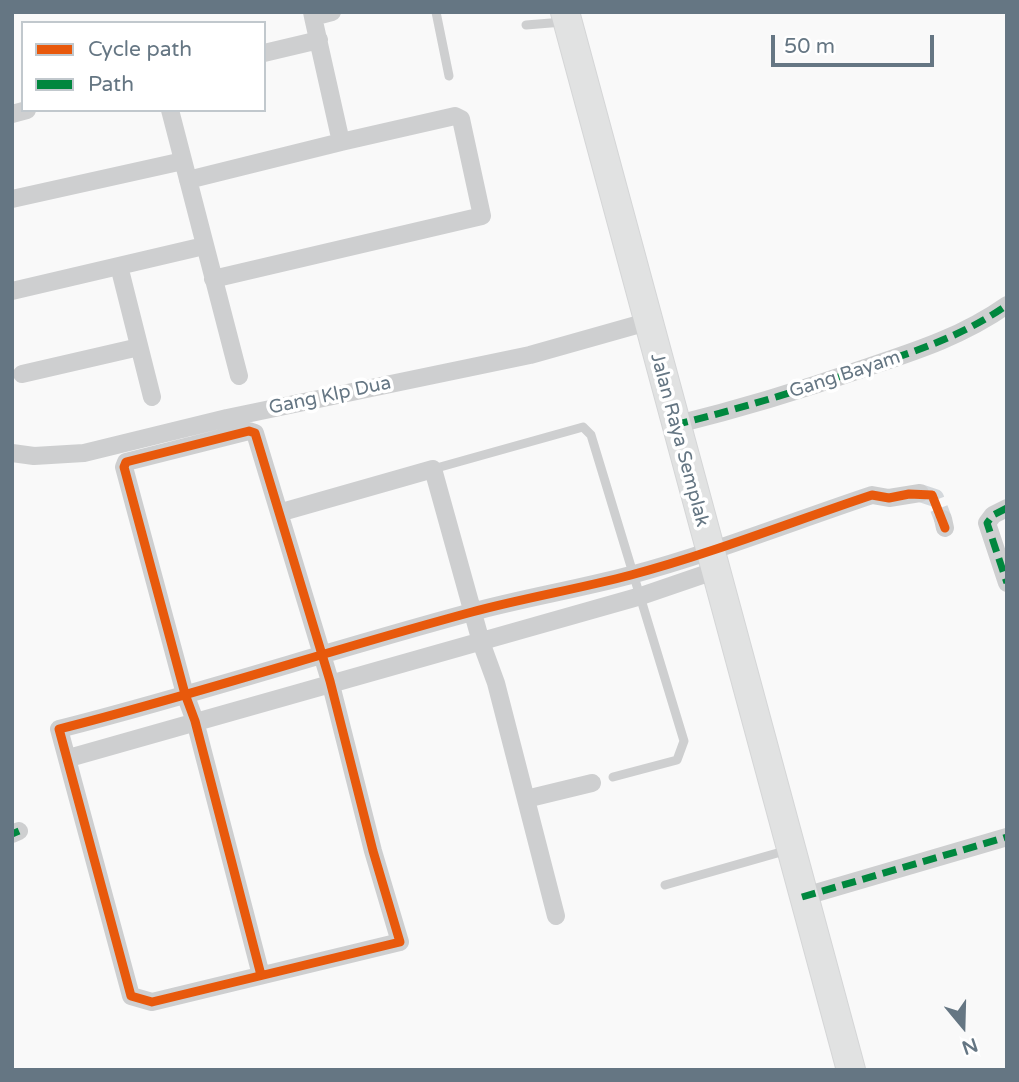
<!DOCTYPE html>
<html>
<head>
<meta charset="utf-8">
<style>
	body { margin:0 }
	#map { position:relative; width:1019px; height:1082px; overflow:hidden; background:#f9f9f9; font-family:"Varela Round",sans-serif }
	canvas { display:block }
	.frame { position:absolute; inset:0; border:14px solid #657683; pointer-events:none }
	.legend { position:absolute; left:21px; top:21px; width:245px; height:91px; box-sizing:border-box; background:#fff; border:2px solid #c1c8cd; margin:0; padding:9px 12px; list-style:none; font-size:21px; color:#657683 }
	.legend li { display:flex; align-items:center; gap:14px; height:35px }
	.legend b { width:35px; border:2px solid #c1c8cd }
	.north { position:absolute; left:928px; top:991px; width:70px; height:70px; -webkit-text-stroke:5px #fff; paint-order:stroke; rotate:161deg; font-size:19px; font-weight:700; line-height:28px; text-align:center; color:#657683 }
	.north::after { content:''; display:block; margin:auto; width:24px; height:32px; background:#657683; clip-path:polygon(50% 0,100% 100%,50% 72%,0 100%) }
	.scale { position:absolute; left:771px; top:35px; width:163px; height:32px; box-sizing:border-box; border:4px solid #657683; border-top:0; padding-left:9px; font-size:21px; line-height:24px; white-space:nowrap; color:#657683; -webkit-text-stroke:5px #fff; paint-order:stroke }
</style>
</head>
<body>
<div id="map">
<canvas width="1019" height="1082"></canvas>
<div class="frame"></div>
<ul class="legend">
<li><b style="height:9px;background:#e8590c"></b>Cycle path</li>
<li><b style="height:9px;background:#00873e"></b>Path</li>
</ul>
<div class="north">N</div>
<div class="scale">50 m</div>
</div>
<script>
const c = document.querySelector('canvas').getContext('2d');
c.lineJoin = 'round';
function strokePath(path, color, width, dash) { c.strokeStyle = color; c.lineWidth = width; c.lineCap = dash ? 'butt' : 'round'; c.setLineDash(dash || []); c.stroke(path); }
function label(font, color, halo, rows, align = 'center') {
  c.font = font + ' "Varela Round",sans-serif'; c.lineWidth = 7; c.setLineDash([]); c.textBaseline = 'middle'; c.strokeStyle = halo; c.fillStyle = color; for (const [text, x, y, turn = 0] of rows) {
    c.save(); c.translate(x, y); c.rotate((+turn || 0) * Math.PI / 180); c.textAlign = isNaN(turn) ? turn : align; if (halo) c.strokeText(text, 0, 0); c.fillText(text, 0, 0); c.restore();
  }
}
const minorTunnel = new Path2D(`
	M920,493L935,498L943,519`);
const service = new Path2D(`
	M436,12L449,76
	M526,25L563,22
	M433,469L583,427L591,435L684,741L677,760L613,777
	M665,885L788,850`);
const minor = new Path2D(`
	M312,12L313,17L332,12
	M264,53L319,40
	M170,110L239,376
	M12,114L27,110
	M188,180L341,142
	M12,199L183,161
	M119,266L152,397
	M213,279L482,216L461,119L455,116L341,142L313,17
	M12,291L204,246
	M22,374L139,347
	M674,425C739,409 802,390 865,368C916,351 963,336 1007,305
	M12,453L34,456L84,453L227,418L530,355L647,322
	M1007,508L993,515L987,523L1007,583
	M282,512L433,469L481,642L496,683L556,916
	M943,519L945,528
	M69,758L641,596L714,571
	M526,799L592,783
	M12,834L19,831
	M802,897L1007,837
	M261,975L195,721L185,694L124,467L126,462L249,431L255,433L330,681L373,851L400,942L152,1002L131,996L59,729C198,694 334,649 472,612C524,598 578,589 631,575C710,554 794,521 872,495L889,498L920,493`);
const primary = new Path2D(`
	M565,12L851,1070`);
const quiet = new Path2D(`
	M674,425C739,409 802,390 865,368C916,351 963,336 1007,305
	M1007,508L993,515L987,523L1007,583
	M12,834L19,831
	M802,897L1007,837`);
const cycleway = new Path2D(`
	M261,975L195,721L185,694L124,467L126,462L249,431L255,433L330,681L373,851L400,942L152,1002L131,996L59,729C198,694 334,649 472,612C524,598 578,589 631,575C710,554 794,521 872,495L889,498L909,494L932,495L945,528`);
const streetNames = [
	["Gang Bayam",845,375,-18],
	["Gang Klp Dua",330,396,-12],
	["Jalan Raya Semplak",679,440,75]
];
strokePath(minorTunnel, '#d4d8dc', 18, [18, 9]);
strokePath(primary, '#d5d6d7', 30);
strokePath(service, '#cecfd0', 9);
strokePath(minor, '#cecfd0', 18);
strokePath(primary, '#e1e2e2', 28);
strokePath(quiet, '#00873e', 7, [14, 7]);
strokePath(cycleway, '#e8590c', 9);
label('19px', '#657683', '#fff', streetNames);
</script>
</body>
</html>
